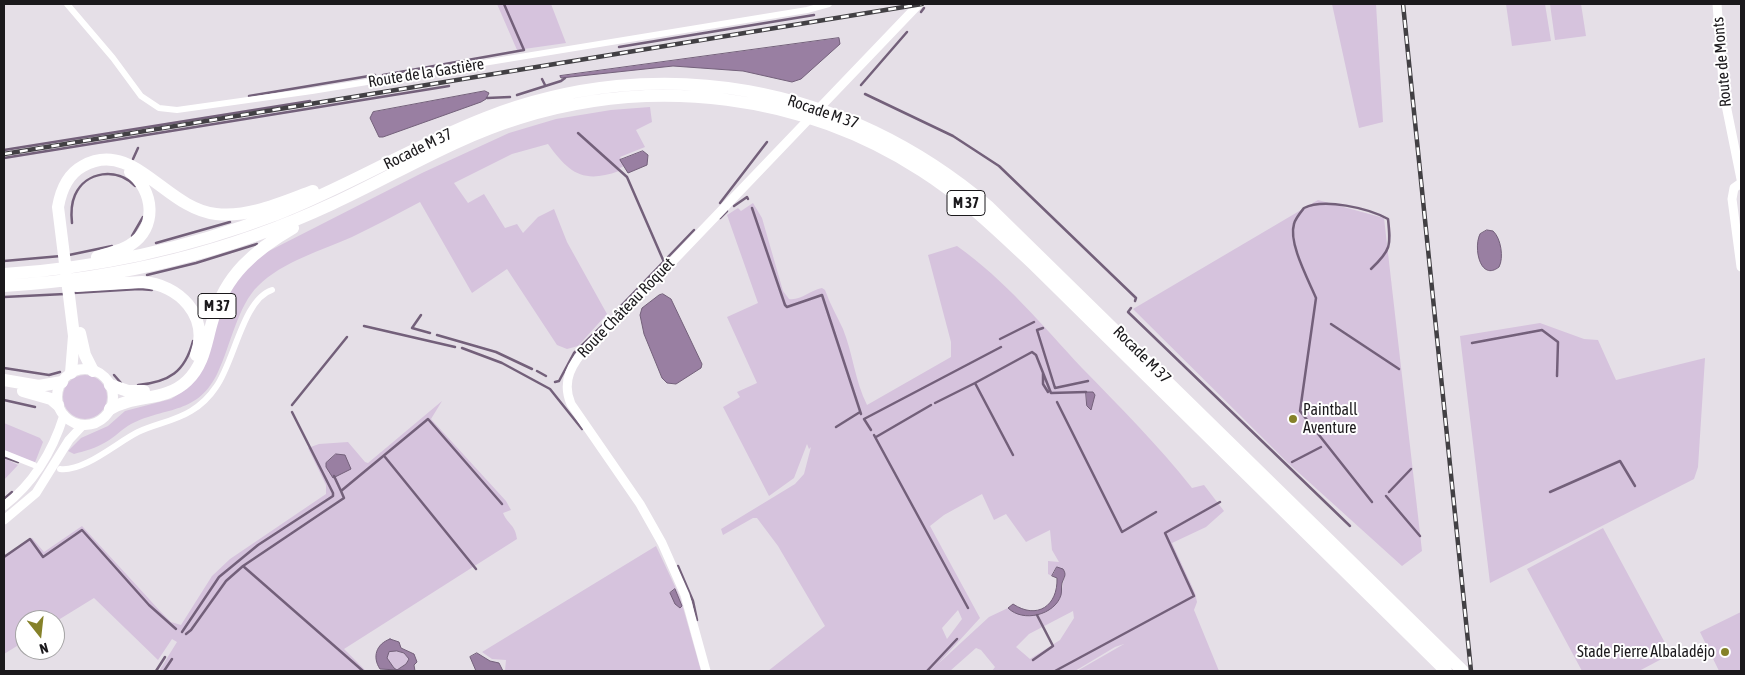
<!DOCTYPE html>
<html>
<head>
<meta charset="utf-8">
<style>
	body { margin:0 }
	#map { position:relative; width:1745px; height:675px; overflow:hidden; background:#e5dfe7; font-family:"Asap Condensed",sans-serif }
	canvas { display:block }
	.frame { position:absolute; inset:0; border:5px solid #1b191c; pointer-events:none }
	.north { position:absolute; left:15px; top:610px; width:50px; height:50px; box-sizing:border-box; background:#fff; border:1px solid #a4a3a4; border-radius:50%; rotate:164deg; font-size:14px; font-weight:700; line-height:20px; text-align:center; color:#1b191c }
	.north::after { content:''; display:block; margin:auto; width:18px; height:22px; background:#858129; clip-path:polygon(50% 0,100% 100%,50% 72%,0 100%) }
</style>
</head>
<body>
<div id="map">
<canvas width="1745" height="675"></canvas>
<div class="frame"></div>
<div class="north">N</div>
</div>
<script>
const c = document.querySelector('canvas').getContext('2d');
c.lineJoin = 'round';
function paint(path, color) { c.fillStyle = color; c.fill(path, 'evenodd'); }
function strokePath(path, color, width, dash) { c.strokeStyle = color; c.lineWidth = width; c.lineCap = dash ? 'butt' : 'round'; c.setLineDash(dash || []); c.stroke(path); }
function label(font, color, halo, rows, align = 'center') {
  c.font = font + ' "Asap Condensed",sans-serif'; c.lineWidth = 4; c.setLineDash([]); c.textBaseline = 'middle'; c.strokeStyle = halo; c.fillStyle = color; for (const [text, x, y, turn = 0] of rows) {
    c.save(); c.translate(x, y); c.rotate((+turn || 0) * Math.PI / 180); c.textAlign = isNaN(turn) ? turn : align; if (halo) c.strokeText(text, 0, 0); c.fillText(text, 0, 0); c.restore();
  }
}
const green = new Path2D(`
	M497,4H551L566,43L517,50Z
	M1332,4H1376L1383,122L1359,128Z
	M1506,4H1545L1551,41L1512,46Z
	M1550,4H1581L1586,36L1555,40Z
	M650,107L652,122L636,130L645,147L620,157L626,165L618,169L619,171C583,184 569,173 548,144L512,154L454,183L468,203L484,194L505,228L517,224L523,233L538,217L554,209L567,242L607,314L578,346L567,349L557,345L507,269L472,293L420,202C397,214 375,226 352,237C321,251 283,261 258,286C238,305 230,347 218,372C198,415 167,406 131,424C122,429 115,437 106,442C96,448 85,451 74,454L68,451L81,438L108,426L125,411L171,399L185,390L224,303L238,277L265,253L422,173L509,133L556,119L611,110Z
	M1318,200L1384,218L1422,551L1402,566L1288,463L1133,309Z
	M753,203L762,218L783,291L789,299C800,301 811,290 822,288L825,290C830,304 837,316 843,329C853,354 855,381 867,405L951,357V342L928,255L957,246C1005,280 1042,325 1082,368C1120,407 1158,445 1192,488L1204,485L1224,511L1206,527L1172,543L1195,593L1197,602L1194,610L1219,671H1077L1124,644L1115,647L1075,671H992L995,667L981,650L976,648L950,671H768L825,626L778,546L757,518H753L723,535L721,529L795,484L804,474L811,447L809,449L807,444L794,478L769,496L723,407L740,397L737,392L757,383L727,317L758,303L727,215L738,208L741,211ZM982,494L994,520L1006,514L1026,542L1050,530L1052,550L1059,562L1048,561V574L1052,576L1054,571L1065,577C1062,583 1063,590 1060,596C1053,615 1023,622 1008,608L989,617L938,664L980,618L930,526L944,515ZM958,610L962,619L947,639L942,628ZM1073,611L1074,618L1060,640L1030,659L1016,647L1029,634Z
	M1540,323L1584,339L1598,340L1616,380L1705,358L1698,467L1694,479L1490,583L1460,336Z
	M63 397a22 22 0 1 1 44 0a22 22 0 1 1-44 0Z
	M442,401L431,419L506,501L511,510L503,513C508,525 515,524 517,539L344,649L366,671H159L177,642L172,639L158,660L94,598L55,622V620H25V641L4,654V557L32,538L44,552L82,526L160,611L171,622L181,625L212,576L230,559L326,494V485L308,448L319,444L348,442L365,462L368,463Z
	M4,423L40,438L43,442L34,465L4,453Z
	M4,458L18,465L4,480Z
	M1603,528L1671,654L1639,671H1582L1527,569Z
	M656,546L680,597L701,671H505L506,660L492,659L482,652Z
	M1741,612V671H1719L1700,632Z
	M397,651L404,653L409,659L406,664L397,670L394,668L387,658L389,652Z`);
const water = new Path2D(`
	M839,38L840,44L801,79L792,82L743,71L673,66L561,78L560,76Z
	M485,91L489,93L486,99L481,102L383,137H379L370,118L373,112Z
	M643,151L648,155L647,165L628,173L620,160Z
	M1487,230L1493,231C1501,238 1504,258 1499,267C1480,282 1473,247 1480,234Z
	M663,294L671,299L702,364L701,368L676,384L667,383L662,378L644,334L640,315L642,308L659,295Z
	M1086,392H1093L1095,395L1091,410L1087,406Z
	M336,454L345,455L351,469L333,478L326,467V463Z
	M1057,567L1063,569C1067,575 1064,577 1062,583C1061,587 1062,591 1061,595C1055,615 1023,623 1008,608L1013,604C1037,620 1058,606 1057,578L1052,576Z
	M675,589L682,606L680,608L675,604L670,593Z
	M390,639L399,642L401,648L414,654L417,662L414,665L415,671L380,669C372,657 376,644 390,639ZM397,651L404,653L409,659L406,664L397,670L394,668L387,658L389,652Z
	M477,653L490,661L499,663L503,671H476L470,657Z`);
const stream = new Path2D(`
	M921,12L924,8
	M619,47L814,15
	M383,75L524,50L504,4
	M542,79L545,85
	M861,85L907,32
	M865,94L953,136L999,166L1136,298L1135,301
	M517,95L561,81L565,78
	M249,96L375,75
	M487,98L510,97
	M578,133L627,177L664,262
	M4,150L310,101
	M4,158L449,86
	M133,159L138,148
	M720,203L767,142
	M734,206L747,197L748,199
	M752,208L785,305L787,307L822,295L861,414
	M720,218L727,211
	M72,223C71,214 71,204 75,195C86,171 117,167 135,186
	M132,236L143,217
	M156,243L230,222
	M69,255L112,246
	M4,261L61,256
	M1371,269C1391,250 1391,246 1388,219C1368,208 1324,198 1304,208C1300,213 1295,219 1294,224C1288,243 1309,281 1316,298L1300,411L1372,502
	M147,275L196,263L257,244
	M73,293L139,289L152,290
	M4,297L65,294
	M1131,308L1128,312L1350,526
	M617,310L694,230
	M421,315L412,328L430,333
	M1331,324L1399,369
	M364,326L455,347
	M1043,328L1037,330L1055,388L1088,381
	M437,335L496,352L532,369
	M1000,339L1034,322
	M1472,343L1542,330L1558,342L1557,376
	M462,348L502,363L550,389L582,429
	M4,368L49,375L60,372
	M537,371L546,376
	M1043,373V384L1048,392
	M114,375L121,383
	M555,382L559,381L574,353L607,321
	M138,385C169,382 185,372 193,341
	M4,400L35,407
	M1057,402L1122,532L1156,512
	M935,403L975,383
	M292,405L347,337
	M864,419L1001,347
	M864,419L871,430
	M836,427L860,412
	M874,435L968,608
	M876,437L931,405
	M1013,455L975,383L1032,352L1036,355L1051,393L1086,392
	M4,457L18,462
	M385,457L476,569
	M1292,462L1321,447
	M334,476L341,491L428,419L502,504
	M1389,492L1411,469
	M1550,492L1620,461L1635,486
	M1386,496L1420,536
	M4,499L12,492
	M4,557L30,539L43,557L82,530L149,605L176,629
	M243,566L363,671
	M678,566L693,601L697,620
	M182,632L219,577L258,545L333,496V493L292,412
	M186,634L191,630L226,581L243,566L344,498L341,491
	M1033,660L1053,646L1037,615
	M156,671L165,657
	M164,671L172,659
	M927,671L957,639
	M1055,671L1194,596L1165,533L1220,502`);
const street = new Path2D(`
	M67,4L113,58L141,96L159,108L177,110L312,91L807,10L829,4
	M4,453L34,465
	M60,469C84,472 116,443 138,432C155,424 175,421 191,411C201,405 210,396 216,387C234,363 243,299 272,290`);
const secondary = new Path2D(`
	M1717,4L1724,95L1741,179
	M1741,183L1734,188L1732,199L1741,267
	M4,506C34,483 53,450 64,415
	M4,520L36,493L69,440L83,425
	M706,671L685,595L662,543L640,504L571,404C561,381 572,363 588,346L671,263L919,4`);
const primary = new Path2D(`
	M57 397a28 28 0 1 1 56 0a28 28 0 1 1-56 0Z`);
const highway = new Path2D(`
	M97,257C108,253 121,251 130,245C158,228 154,190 130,172
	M4,274C97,268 188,248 275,215C347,187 413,146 485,118C659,50 846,85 988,206L1463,671
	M4,286C117,279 229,252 332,204C395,175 454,138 520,118C655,76 803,94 922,171C963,197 998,231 1033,264L1446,671
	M77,286L142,282C179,284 210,316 196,355
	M80,333L85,355L93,371
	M71,373L74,336L58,207C61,190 68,174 83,166C133,138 166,209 216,214C249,218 283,202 313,191
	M4,380L39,386L62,382
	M110,385L128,391H144
	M23,391L51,399L58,405
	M110,409C135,394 165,402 187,381C205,364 206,341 213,319C225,275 255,250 293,228`);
const rail = new Path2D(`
	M1403,4L1471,671
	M4,154L922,4`);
const markers = [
	[1293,419,5,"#858129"],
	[1725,652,5,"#858129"]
];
const shields = [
	[966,203,38],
	[217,306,38]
];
const shieldNames = [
	["M 37",966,203],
	["M 37",217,306]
];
const streetNames = [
	["Route de Monts",1722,62,-95],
	["Route de la Gastière",426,73,-9],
	["Rocade M 37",823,112,19],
	["Rocade M 37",418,149,-26],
	["Route Château Roquet",626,308,-46],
	["Rocade M 37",1142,355,45]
];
const poiNames = [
	["Paintball",1303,410],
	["Aventure",1303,428],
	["Stade Pierre Albaladéjo",1715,652,"right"]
];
paint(green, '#d6c3dd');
paint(water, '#997fa2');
strokePath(water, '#73607a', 1);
strokePath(stream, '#73607a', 2.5);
strokePath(street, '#fff', 6);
strokePath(secondary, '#fff', 9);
strokePath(primary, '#fff', 10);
strokePath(highway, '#fff', 12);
strokePath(rail, '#424044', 4.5);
strokePath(rail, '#fff', 2.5, [8]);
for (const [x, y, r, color] of markers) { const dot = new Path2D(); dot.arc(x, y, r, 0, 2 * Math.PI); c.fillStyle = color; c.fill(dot); strokePath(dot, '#fff', 2); }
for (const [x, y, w] of shields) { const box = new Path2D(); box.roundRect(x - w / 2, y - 12.5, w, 25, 4); c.fillStyle = '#fff'; c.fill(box); strokePath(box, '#1b191c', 1); }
label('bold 15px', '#1b191c', null, shieldNames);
label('16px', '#1b191c', '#fff', streetNames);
label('16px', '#1b191c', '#fff', poiNames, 'left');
</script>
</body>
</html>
